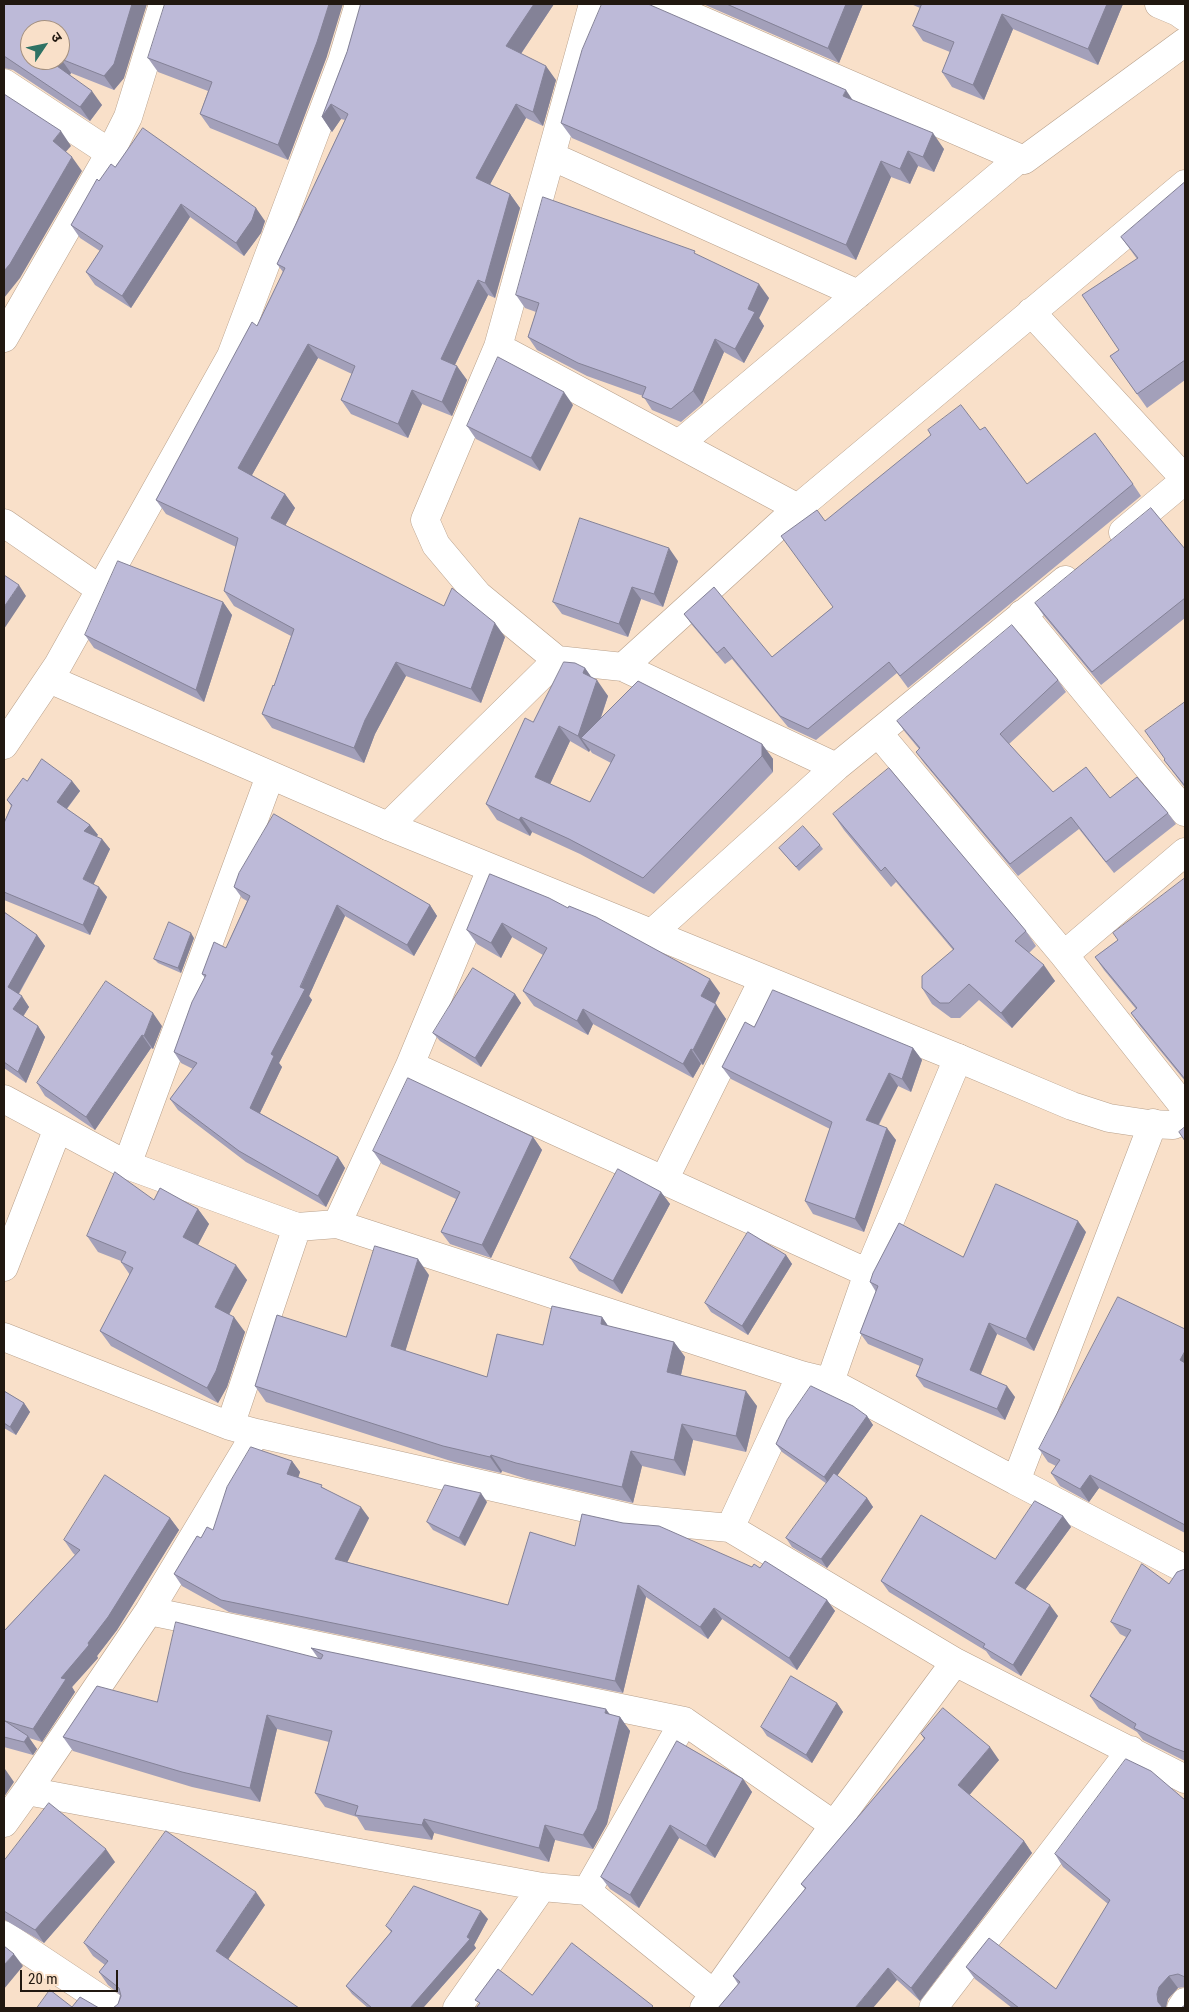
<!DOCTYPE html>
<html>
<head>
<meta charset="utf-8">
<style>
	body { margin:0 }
	#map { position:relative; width:1189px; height:2012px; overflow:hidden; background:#f9e0c9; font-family:"Roboto Condensed","Noto Sans Devanagari",sans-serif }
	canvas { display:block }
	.frame { position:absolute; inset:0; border:5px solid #211810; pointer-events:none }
	.north { position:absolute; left:20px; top:20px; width:50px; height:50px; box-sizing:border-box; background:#f9e0c9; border:1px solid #a3907f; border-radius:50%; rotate:56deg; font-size:14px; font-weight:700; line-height:20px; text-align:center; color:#211810 }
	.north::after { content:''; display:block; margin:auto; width:18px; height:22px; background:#2e7264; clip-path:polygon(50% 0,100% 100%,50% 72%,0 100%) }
	.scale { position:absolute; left:20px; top:1970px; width:98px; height:22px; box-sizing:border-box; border:2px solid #211810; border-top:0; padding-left:6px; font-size:15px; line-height:18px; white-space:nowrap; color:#211810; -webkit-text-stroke:4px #f9e0c9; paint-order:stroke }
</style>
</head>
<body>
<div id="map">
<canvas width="1189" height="2012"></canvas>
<div class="frame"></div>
<div class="north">उ</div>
<div class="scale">20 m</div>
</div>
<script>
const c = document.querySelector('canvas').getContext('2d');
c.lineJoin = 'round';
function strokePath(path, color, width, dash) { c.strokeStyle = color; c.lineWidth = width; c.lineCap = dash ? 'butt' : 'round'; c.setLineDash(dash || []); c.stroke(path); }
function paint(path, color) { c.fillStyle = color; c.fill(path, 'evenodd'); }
const street = new Path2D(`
	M593,4L498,347L798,508L1185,184
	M664,4L1024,160L1185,42
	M1159,4L1178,12L1185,17
	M4,83L110,153
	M551,156L858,294
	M1031,312L1185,479
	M4,338L110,153L128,117L163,4
	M498,347L425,520L436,545L478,595L557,660L623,667L798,508
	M679,444L1020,158
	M4,523L101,590
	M1123,532L1185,480
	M1022,614L1185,812
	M623,667L836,767L651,934
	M879,734L1064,955L1185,1108
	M836,767L1065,580
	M388,826L557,660
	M1064,955L1185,852
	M410,1065L868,1273L958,1058
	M4,1099L127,1165L297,1227L337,1224L410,1065L491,869
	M127,1165L270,776
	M664,1180L763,980
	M337,1224L801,1375L830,1382
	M4,1267L58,1128
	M868,1273L830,1382L1016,1481L1153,1123
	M4,1337L230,1426L256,1433L149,1611L27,1791L542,1887L587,1891L684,1721L834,1825L955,1662L1185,1779
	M230,1426L297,1227
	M256,1433L634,1519L730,1528L955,1662
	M1016,1481L1185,1569
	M730,1528L801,1375
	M149,1611L684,1721
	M4,1823L27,1791
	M587,1891L714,1994
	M4,1935L114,2008
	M457,2008L542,1887
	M704,2008L834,1825
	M933,2008L1131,1750
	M1181,2008L1185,2002`);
const secondary = new Path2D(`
	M49,679L388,826L958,1058L1072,1106L1109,1118L1149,1124L1173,1125L1185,1120
	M4,745L58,665L231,356L342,61L359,4`);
const wall = new Path2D(`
	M4,4L124,78L114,90L71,73L70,75L102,105L90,121L13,70L4,68Z
	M361,4H554L521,54L556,80L543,126L526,118L490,184L510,194L520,208L495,298L488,295L455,365L467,380L452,416L422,404L408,438L351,414L341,400L352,374L318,358L252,475L285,494L295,508L285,526L505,637L481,703L406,676L375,734L364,763L272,728L262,714L274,686L291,636L234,606L224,591L236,547L166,514L156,500L257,326L283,272L277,264L345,120L341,119L332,132L322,117L347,52Z
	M703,4H863L839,63Z
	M911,4H1123L1098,65L1013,29L984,100L952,87L942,72L950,52L923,41L913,26L920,8Z
	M327,56L288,160L210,128L200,114L208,91L158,72L148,58Z
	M853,101L944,149L934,172L918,166L910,184L891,177L856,260L572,138L561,123Z
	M115,167L265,221L261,233L244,256L190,217L131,308L95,285L86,272L100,251L80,238L71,225L99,181Z
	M1185,182V380L1147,408L1110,356L1119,350L1137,259L1121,237Z
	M698,255L769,298L759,318L764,326L744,363L724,352L702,404L681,422L652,410L643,396L587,376L537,350L528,337L536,312L525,308L516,295Z
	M573,405L540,471L476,439L467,426Z
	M980,430L1027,484H1133L1141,496L908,688L897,673L816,740L788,727L732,659L725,664L692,625L684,614L772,657L833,607L825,521Z
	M1185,549V618L1101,685L1044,616L1035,603Z
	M678,561L663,607L641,599L628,637L562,614L553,602Z
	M223,602L232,615L204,702L94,648L85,635Z
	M585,668L592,678L608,696L601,718L762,744L773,759V772L654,894L580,854L532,832L530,836L497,820L486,804L533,722ZM570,741L589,752L590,750L592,753L611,763L590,802L550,784Z
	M1058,680L1066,692L1009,744L1053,792L1110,798L1168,813L1176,824L1114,873L1079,829L1018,876L924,763L916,752L919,749L905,732L897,721Z
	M1185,702V788L1164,760L1165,759Z
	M27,781H72L80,791L67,809L90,825L98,835L96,836L102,839L110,849L93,884L107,897L90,935L4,900V823L11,806L7,800Z
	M833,814L1026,931L1036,946L1029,953L1055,981L1012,1028L979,1000L960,1018H951L932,1004L922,988L953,950L896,882L891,887L844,830Z
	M820,845L823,849L799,871L779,848Z
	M490,874L720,993L715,1004L726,1019L703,1065L701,1064L693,1078L593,1024L588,1035L534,1006L523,991L543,955L512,937L501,958L477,944L467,930Z
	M1185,878V1081L1140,1026L1131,1013L1136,1009L1104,970L1095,957L1118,940Z
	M234,887L430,905L437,916L414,956L345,916L309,996L312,1000L279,1063L282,1067L260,1113L338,1157L345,1168L326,1207L246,1162L178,1110L170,1099L193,1069L181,1063L174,1052L205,978L202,974L226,948L247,901L242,898Z
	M4,912L37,935L45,946L19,994L29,1007L23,1017L38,1026L45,1037L26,1083L4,1068Z
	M194,938L181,973L158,963L154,959Z
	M515,994L521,1003L481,1067L440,1041L433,1033Z
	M162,1026L153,1049L151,1048L95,1130L45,1096L37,1083Z
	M754,1027L913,1048L922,1060L911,1092L898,1086L879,1125L896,1140L864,1232L813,1214L805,1201L830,1129L731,1079L722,1067Z
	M533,1137L542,1150L491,1258L450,1244L441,1232L456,1199L382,1164L373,1151Z
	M661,1192L670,1204L622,1294L579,1271L570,1258Z
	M154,1200L198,1209L209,1224L198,1245L247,1280L229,1315L245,1332L227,1387L218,1403L111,1346L100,1331L130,1275L121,1262V1261L98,1252L87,1236Z
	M1086,1232L1034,1351L997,1334L981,1374L1015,1397L1005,1420L924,1387L916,1376L920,1366L868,1344L860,1333L876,1292L870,1282L963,1257Z
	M786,1255L792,1264L748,1335L711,1312L705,1303Z
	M429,1275L405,1351L487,1377L543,1345L602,1317L608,1326L674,1342L685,1357L681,1375L757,1406L746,1452L693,1440L685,1476L642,1466L633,1503L527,1479L502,1471L501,1473L454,1462L266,1402L255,1386L346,1337Z
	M1185,1329V1533L1099,1488L1089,1502L1060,1486L1051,1473L1056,1466L1048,1462L1039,1449Z
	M4,1391L24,1403L30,1412L16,1435L4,1428Z
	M867,1416L873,1425L837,1476L867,1498L873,1507L827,1568L792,1547L786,1538L827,1484L782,1452L776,1444Z
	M292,1461L300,1472L298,1477L324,1488L369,1518L347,1562L508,1605L575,1546L760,1568L827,1600L835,1611L797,1670L722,1619L708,1639L646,1597L623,1693L229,1612L182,1586L174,1574L201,1538L213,1530Z
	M487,1502L465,1546L433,1530L427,1522Z
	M1063,1516L1071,1527L1025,1590L1058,1616L1021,1676L991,1658L986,1651L889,1592L881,1581L995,1559Z
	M170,1518L179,1530L117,1630L97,1656L98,1658L72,1687L75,1692L42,1742L29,1738L37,1749L33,1755L4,1747V1631L75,1555L73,1553L64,1540Z
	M1185,1569V1761L1143,1740L1137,1732L1099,1709L1090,1696L1126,1637L1120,1634L1111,1622L1169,1584Z
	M311,1648L620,1717L630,1731L607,1824L593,1849L555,1840L549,1862L434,1833L432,1840L365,1830L357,1817L325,1807L315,1793L329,1742L277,1729L260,1802L192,1787L73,1751L63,1737L157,1702L318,1658Z
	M837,1703L843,1712L812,1763L767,1736L761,1727Z
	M921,1734L999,1760L969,1795L1024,1841L1032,1853L920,2001L897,1980L738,1984L733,1976L805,1889L801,1884L924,1739Z
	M677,1741L743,1779L752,1792L715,1858L679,1838L639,1908L610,1889L601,1877Z
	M1185,1800V1987L1178,1988L1168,1999L1166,2007V2008H1012L975,1979L966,1967L1056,1989L1108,1904L1063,1867L1055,1854Z
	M4,1861L115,1862L44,1943L5,1920H4Z
	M265,1905L228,1959L118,2004L120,1995L108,1985L99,1972L105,1965L93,1956L84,1943Z
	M488,1919L474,1945L476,1948L423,2008H368L352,1994L346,1986L391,1932L386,1926Z`);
const shadedWall = new Path2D(`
	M132,4H147L124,78L114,90L104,76Z
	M329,4H343L327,56L288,160L278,145Z
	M534,4H554L516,61L506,46Z
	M846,4H863L839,63L828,48Z
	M1107,4H1123L1098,65L1088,49Z
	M1002,14L1013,29L984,100L973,85Z
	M61,59L71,73L67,80L57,66Z
	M546,66L556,80L543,126L533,112Z
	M846,90L856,105L843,96Z
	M92,91L102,105L90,121L80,107Z
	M331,104L341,119L332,132L322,117Z
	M516,104L526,118L486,192L476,178Z
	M61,131L71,146L63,155L53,141Z
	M933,133L944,149L934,172L923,157Z
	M908,151L918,166L910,184L900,169Z
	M72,157L82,171L20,278L4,298V271Z
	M881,161L891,177L856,260L846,245Z
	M510,194L520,208L495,298L485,283Z
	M181,204L190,217L131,308L122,296Z
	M256,208L265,221L261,233L244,256L236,243Z
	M478,280L488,295L451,373L441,359Z
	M759,284L769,298L759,318L764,326L744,363L735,349L748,309Z
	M715,339L724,352L702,404L693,391Z
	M308,344L318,358L248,482L238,468Z
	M457,366L467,380L452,416L442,402Z
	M412,390L422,404L408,438L398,424Z
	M564,392L573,405L540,471L531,458Z
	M285,494L295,508L281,533L271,518Z
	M669,548L678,561L663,607L654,594Z
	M19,585L26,596L4,629V607Z
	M632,587L641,599L628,637L619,624Z
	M223,602L232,615L204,702L196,690Z
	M495,623L505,637L481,703L471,689Z
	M396,662L406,676L375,734L364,763L354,748L365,720Z
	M585,668L596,684L597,680L608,696L592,743L581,738L590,750L589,752L578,736L583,673Z
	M559,726L570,741L546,793L535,777Z
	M762,744L773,759V772L762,756Z
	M72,781L80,791L64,812L57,802Z
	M521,817L532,832L530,836L519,820Z
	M90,825L98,835L91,842L84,831Z
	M102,839L110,849L91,890L83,879Z
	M99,887L107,897L90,935L83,925Z
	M337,905L345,916L309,996L312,1000L279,1063L282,1067L257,1119L250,1108L271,1054Z
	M430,905L437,916L414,956L407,945Z
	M502,923L512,937L501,958L491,943Z
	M191,933L194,938L181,973L178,968Z
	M37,935L45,946L16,998L8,987Z
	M1044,965L1055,981L1012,1028L1001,1013Z
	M710,979L720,993L711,1011L701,996Z
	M515,994L521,1003L481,1067L475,1058Z
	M22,996L29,1007L20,1021L13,1009Z
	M716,1004L726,1019L703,1065L693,1050Z
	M583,1009L593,1024L588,1035L577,1021Z
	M153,1013L162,1026L153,1049L144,1036Z
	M38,1026L45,1037L26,1083L18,1072Z
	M142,1035L151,1048L95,1130L86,1117Z
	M913,1048L922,1060L911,1092L902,1079Z
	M691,1049L701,1064L693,1078L683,1064Z
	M889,1073L898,1086L874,1133L866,1120Z
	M887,1128L896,1140L864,1232L855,1219Z
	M533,1137L542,1150L491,1258L482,1245Z
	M338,1157L345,1168L326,1207L318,1196Z
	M661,1192L670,1204L622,1294L613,1281Z
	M198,1209L209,1224L194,1252L183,1237Z
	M1078,1221L1086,1232L1034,1351L1026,1339Z
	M786,1255L792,1264L748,1335L742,1326Z
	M418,1259L429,1275L402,1362L391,1346Z
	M236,1265L247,1280L225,1322L215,1307Z
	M234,1317L245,1332L227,1387L218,1403L207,1388Z
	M602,1317L613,1333L601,1324Z
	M989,1323L997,1334L978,1381L970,1370Z
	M674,1342L685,1357L678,1388L667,1372Z
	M1185,1351V1367L1180,1360Z
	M1007,1386L1015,1397L1005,1420L997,1409Z
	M746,1391L757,1406L746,1452L736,1436Z
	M24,1403L30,1412L16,1435L10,1427Z
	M867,1416L873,1425L830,1486L824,1477Z
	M682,1424L693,1440L685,1476L674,1460Z
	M631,1451L642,1466L633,1503L622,1487Z
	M491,1455L502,1471L501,1473L490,1457Z
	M292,1461L300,1472L296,1485L287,1474Z
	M1090,1475L1099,1488L1089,1502L1080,1489Z
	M481,1493L487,1502L465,1546L459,1538Z
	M867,1498L873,1507L827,1568L821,1559Z
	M361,1507L369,1518L343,1571L335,1559Z
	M1063,1516L1071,1527L1022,1594L1015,1583Z
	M170,1518L179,1530L117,1630L97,1656L98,1658L72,1687L75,1692L42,1742L33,1729L61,1678L88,1643Z
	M638,1585L646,1597L623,1693L615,1681Z
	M827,1600L835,1611L797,1670L789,1658Z
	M1050,1605L1058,1616L1021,1676L1013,1665Z
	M714,1608L722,1619L708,1639L700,1627Z
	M837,1703L843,1712L812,1763L806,1755Z
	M606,1709L616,1723L605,1713Z
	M267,1715L277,1729L260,1802L250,1788Z
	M620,1717L630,1731L607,1824L593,1849L583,1835Z
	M28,1736L37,1749L33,1755L24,1742Z
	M990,1747L999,1760L967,1798L958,1785Z
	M5,1769L14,1782L4,1797V1772Z
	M743,1779L752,1792L715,1858L706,1846Z
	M424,1819L434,1833L432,1840L422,1825Z
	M545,1825L555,1840L549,1862L539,1848Z
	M670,1825L679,1838L639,1908L630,1895Z
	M1024,1841L1032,1853L920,2001L911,1988Z
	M106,1849L115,1862L44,1943L35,1930Z
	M256,1892L265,1905L225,1964L216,1951Z
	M481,1911L488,1919L474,1945L476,1948L423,2008H410L467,1937Z
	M14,1954L23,1966L4,1989V1965Z
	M888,1968L897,1980L873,2008H855Z
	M1169,1976L1178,1988L1168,1999L1166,2007V2008H1162L1158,2002L1157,1994L1159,1987Z`);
const building = new Path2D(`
	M4,4H132L114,64L104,76L61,59L57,66L92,91L80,107L4,56ZM30,30H60V60H30Z
	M165,4H329L317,42L278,145L200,114L212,82L148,58Z
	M361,4H534L506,46L546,66L533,112L516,104L476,178L510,194L485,283L478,280L441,359L457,366L442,402L412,390L398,424L341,400L355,366L308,344L238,468L285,494L271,518L444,606L452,588L495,623L471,689L396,662L365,720L354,748L262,714L273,685L274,686L294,629L224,591L238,538L156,500L252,322L257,326L285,268L277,264L348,114L331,104L322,117L347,52Z
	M602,4H648L846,90L843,96L933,133L923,157L908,151L900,169L881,161L846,245L561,123L582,50Z
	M727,4H846L828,48Z
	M922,4H1107L1088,49L1002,14L973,85L942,72L954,42L913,26Z
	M4,94L61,131L53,141L72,157L10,264L4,271Z
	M143,128L256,208L252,220L236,243L181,204L122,296L86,272L103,246L71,225L97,179L99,181L111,164L115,167Z
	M1185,182V360L1137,394L1110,356L1119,350L1082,295L1138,258L1121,237Z
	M543,197L695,251L694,253L759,284L748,309L755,312L735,349L715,339L693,391L671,409L642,397L646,387L578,363L528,337L539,303L516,295Z
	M498,357L564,392L531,458L467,426Z
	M961,405L980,430L985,427L1027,484L1095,433L1133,484L900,676L889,662L808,729L780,716L724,647L717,653L684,614L714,587L772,657L833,607L781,536L817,510L825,521L931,435L928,430Z
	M1151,508L1185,549V598L1092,672L1035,603Z
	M580,518L669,548L654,594L632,587L619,624L553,602Z
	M118,561L223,602L196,690L85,635Z
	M4,575L19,585L4,607Z
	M1012,625L1058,680L1000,734L1053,792L1086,767L1110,798L1137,777L1168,813L1106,862L1071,817L1010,864L916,752L920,748L897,721Z
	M564,662L575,663L585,668L583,673L597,680L578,736L559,726L535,777L590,802L615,755L581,738L638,681L762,744V756L643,878L569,839L521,817L519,820L486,804L525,718L533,722Z
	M1185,702V786L1164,760L1165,759L1145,731Z
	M42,759L72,781L57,802L90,825L84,831L102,839L83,879L99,887L83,925L4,892V823L12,805L7,800L23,778L27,781Z
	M889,768L1026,931L1015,941L1044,965L1001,1013L969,984L949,1003H940L922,988V976L954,949L885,867L881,871L833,814Z
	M274,814L430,905L407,945L337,905L300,987L305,989L271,1054L274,1056L250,1108L338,1157L318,1196L239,1151L170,1099L197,1063L174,1052L192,1002L206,975L202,974L214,942L226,948L250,896L234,887L239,873Z
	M803,826L820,845L796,867L779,848Z
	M490,874L549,898L568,908L569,906L596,917L710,979L701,996L716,1004L693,1050L691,1049L683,1064L583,1009L577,1021L523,991L547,948L502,923L491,943L467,930Z
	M1185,878V1079L1131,1013L1137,1008L1095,957L1118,940L1113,933Z
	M4,912L37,935L8,987L22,996L13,1009L38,1026L18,1072L4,1062Z
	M169,922L191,933L178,968L154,959Z
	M473,968L515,994L475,1058L433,1033Z
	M106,981L153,1013L144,1036L142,1035L86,1117L37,1083Z
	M773,990L913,1048L902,1079L889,1073L866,1120L887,1128L855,1219L805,1201L832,1122L722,1067L745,1022L754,1027Z
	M408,1078L533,1137L482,1245L441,1232L460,1192L373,1151Z
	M1185,1127V1141L1179,1132Z
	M618,1169L661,1192L613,1281L570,1258Z
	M115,1172L154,1200L160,1188L198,1209L183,1237L236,1265L215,1307L234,1317L216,1371L207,1388L100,1331L133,1268L121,1262L126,1252L87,1236Z
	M996,1184L1078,1221L1026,1339L989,1323L970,1370L1007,1386L997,1409L916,1376L923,1359L860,1333L878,1286L870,1282L873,1273L899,1223L963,1257Z
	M748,1232L786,1255L742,1326L705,1303Z
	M375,1246L418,1259L391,1346L487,1377L497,1334L543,1345L552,1306L602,1317L601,1324L674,1342L667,1372L746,1391L736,1436L682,1424L674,1460L631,1451L622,1487L516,1463L491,1455L490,1457L443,1446L255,1386L277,1315L346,1337Z
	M1118,1297L1185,1329V1351L1180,1360L1185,1363V1525L1090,1475L1080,1489L1051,1473L1060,1460L1039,1449Z
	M811,1386L853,1406L867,1416L824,1477L776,1444L787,1420Z
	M4,1391L24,1403L10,1427L4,1423Z
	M251,1447L292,1461L287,1474L322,1485L321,1487L361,1507L335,1559L508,1605L530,1532L575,1546L582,1514L623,1523L659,1526L752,1567L754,1564L760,1568L765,1561L827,1600L789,1658L714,1608L700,1627L638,1585L615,1681L221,1600L174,1574L197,1536L201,1538L207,1527L213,1530L227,1487Z
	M834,1473L867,1498L821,1559L786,1538Z
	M105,1475L170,1518L108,1617L88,1643L89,1645L61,1678L66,1679L33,1729L5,1721L28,1736L24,1742L4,1737V1631L80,1550L64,1540Z
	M445,1485L481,1493L459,1538L427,1522Z
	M1035,1501L1063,1516L1015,1583L1050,1605L1013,1665L983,1647L985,1644L881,1581L921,1515L995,1559Z
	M1142,1564L1169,1584L1177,1572L1185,1569V1752L1174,1748L1134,1728L1136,1724L1090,1696L1131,1630L1111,1622Z
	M176,1622L321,1659L323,1655L311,1648L606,1709L605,1713L620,1717L597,1809L583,1835L545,1825L539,1848L424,1819L422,1825L355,1815L358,1806L315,1793L332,1731L267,1715L250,1788L182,1772L63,1737L97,1686L157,1702Z
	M791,1676L837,1703L806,1755L761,1727Z
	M943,1708L990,1747L958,1785L1024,1841L911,1988L888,1968L855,2008H718L740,1982L733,1976L806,1888L801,1884L925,1738L921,1734Z
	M677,1741L743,1779L706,1846L670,1825L630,1895L601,1877Z
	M1126,1759L1151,1771L1185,1800V1977L1178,1974L1169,1976L1159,1987L1157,1994L1158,2002L1163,2008H1019L966,1967L989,1938L1056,1989L1110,1900L1055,1854Z
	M49,1803L106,1849L35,1930L4,1911V1861Z
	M166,1831L256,1892L216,1951L299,2008H113L118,2004L121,1996L119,1988L99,1972L108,1961L84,1943Z
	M414,1886L481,1911L467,1937L470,1939L410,2008H372L346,1986L392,1931L386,1926Z
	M572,1943L653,2006L651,2008H476L480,2003L475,2000L498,1969L532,1995Z
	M4,1946L14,1954L4,1965Z
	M50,1990L72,2007L80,1997L99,2008H37Z
	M1185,2004V2008H1181L1185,2005Z`);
strokePath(street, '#b8a08b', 29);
strokePath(secondary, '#b8a08b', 29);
strokePath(street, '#fff', 28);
strokePath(secondary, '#fff', 28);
paint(wall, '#a3a0ba');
paint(shadedWall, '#848297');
paint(building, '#bdbad8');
strokePath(building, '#848297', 1);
</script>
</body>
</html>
